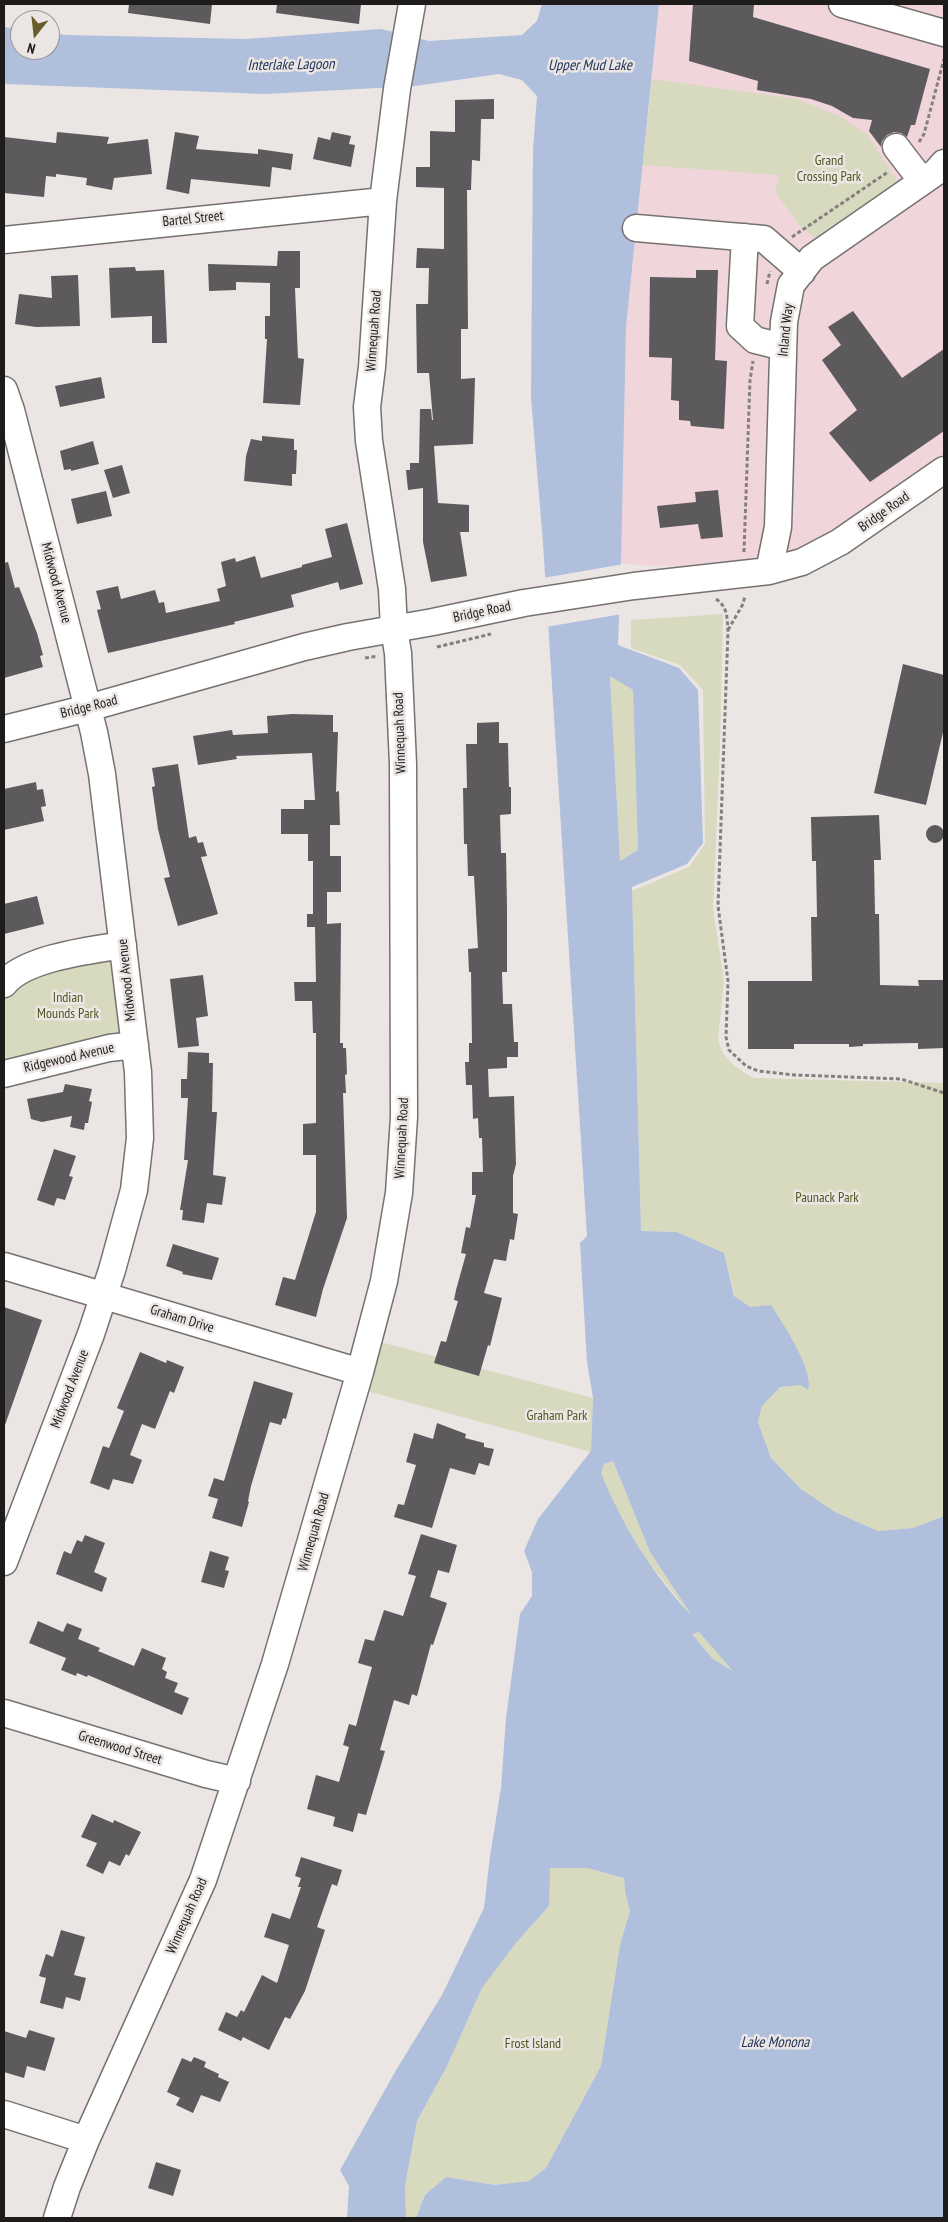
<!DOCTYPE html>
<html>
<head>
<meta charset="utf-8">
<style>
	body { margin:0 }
	#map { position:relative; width:948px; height:2222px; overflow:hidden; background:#ebe6e3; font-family:"PT Sans Narrow",sans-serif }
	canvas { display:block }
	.frame { position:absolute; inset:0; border:5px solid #1e1c1b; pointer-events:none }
	.north { position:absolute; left:10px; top:10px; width:50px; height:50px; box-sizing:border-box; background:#ebe6e3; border:1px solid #999593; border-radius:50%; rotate:196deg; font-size:14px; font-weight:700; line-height:20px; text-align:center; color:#1e1c1b }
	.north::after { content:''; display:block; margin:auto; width:18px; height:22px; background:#685c29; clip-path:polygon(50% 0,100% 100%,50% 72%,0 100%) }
</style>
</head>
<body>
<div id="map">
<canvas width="948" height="2222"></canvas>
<div class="frame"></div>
<div class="north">N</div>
</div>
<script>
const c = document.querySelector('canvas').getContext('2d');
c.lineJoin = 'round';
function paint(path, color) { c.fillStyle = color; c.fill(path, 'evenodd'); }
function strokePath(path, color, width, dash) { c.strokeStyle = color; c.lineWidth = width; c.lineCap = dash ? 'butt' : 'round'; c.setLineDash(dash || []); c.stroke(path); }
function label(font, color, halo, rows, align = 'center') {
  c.font = font + ' "PT Sans Narrow",sans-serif'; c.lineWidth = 5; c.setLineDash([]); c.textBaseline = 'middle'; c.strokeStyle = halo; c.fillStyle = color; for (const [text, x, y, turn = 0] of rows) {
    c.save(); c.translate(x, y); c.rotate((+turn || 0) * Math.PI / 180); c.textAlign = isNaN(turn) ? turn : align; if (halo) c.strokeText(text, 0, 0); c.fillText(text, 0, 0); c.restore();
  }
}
const commercial = new Path2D(`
	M659,4H944V470L769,571L621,564L626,327Z`);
const green = new Path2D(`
	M652,79L797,99L841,117L867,134L899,184L816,239L798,224L775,191L779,175L643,165Z
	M723,614L720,747L713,908L724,981L718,1040L723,1053L733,1065L753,1078L944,1083V1516L913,1528L878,1531L835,1512L801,1489L771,1458L758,1422L762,1406L724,1253L677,1232L641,1231L632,891L689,867L705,844L703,690L680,665L631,648V620Z
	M610,675L633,690L638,850L620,861Z
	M123,945L135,1045L4,1074V984Z
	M369,1339L593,1398L591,1452L363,1390Z
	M613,1461L650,1552L697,1623L646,1559L615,1508L600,1473L604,1464Z
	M699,1632L735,1672L713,1659L692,1634Z
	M549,1868H587L624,1878L625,1891L630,1911L620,1945L601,2066L546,2168L529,2181L495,2185L446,2177L425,2195L416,2218H406L405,2186L417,2121L447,2066L482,1988L516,1943L549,1906Z`);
const water = new Path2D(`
	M542,4H659L626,327L621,564L618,645L679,668L698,690L703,843L687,864L632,887L641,1231L677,1232L724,1253L734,1296L750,1307L771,1305C782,1323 815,1371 808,1390L801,1385L780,1387L762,1406L758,1422L771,1458L801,1489L835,1512L878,1531L913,1528L944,1516V2218H416L425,2195L446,2177L495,2185L529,2181L546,2168L601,2066L620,1945L630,1911L625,1891L624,1878L587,1868H550L549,1906L516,1943L482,1988L447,2066L417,2121L405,2186L406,2218H347L349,2186L340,2170L395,2072L442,1995L484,1908L490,1856L501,1788L506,1718L520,1614L532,1596V1572L524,1551L538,1519L591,1451L593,1398L587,1362L580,1243L587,1236L543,543L531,397L533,150L537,96L522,80L499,74L415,86L265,94L6,84L4,83V27L20,29V50H50V33L67,35L246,39L381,29L429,41L522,35L537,21ZM610,676L633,690L638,850L620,861ZM613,1461L650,1552L692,1616C653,1575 622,1525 601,1473L604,1464ZM699,1632L733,1671L713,1659L692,1634Z`);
const pier = new Path2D(`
	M624,564L622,614L546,627L543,578Z`);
const building = new Path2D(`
	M129,4H212L210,24L128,13Z
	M277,4H361L359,24L276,13Z
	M693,4H754L753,17L930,69L915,125H911L907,137L901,133L894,132L887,135L882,141L881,147L869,131L872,120L853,118L832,106L811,99L757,90L758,81L689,61Z
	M494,99V119H481L480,161L472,160L471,190H467L468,329H461V379L475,378L473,444L434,446L438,503L469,505V532H460L467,576L431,582L423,542V488L408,490L406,470H410V463H419L420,409H431L432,420H433L429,373H417L416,304H428L429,268H416L417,248L444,249V188L416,187V167H430V131L455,132V100Z
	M57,132L109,137L107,144L148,139L152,174L114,178L112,190L86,185L87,178L56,174V177L46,176L44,197L4,193V137L56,143Z
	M175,132L199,136L196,149L258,154V149L293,154L291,170L272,167L270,187L191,179L189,194L166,189Z
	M332,132L351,136L349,144L355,145L351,167L313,159L318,137L330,140Z
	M278,251H300V288H295L298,358L304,359L300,405L263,403L267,339H265V316H270V283L236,282V290L209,291L208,264L277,266Z
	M135,267L136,271L164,270L167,343H152V316L111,318L109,268Z
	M696,270H718L715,360L727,361L724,429L691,426L690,421L679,420V401L671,400L672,358L649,357L650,277L696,278Z
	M78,275L80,326L36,327L15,324L19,294L52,298L51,276Z
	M853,311L902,378L944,349V431L870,482L829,433L857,410L822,360L841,345L828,327Z
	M101,377L105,398L60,407L55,386Z
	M262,436L294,439V450H297L296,474H292V486L244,481L246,456L251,439L262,441Z
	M93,441L99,464L71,471V469L64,470L60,451Z
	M122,465L130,493L113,498L104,470Z
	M718,490L723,537L701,539L698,524L660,528L657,506L696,502L695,492Z
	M106,491L112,516L77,524L71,499Z
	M347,523L363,584L340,590L338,582L291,595L294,607L234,622L235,624L108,653L97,610L101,609L96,591L118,586L121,599L155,590L159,603L164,602L166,613L220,601L217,589L226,586L221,562L235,558L236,562L255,556L261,578L302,567V565L332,557L325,529Z
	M8,562L15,588L19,587L37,633L43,655L40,656L43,667L4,678V563Z
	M903,664L944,675V728L926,805L874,793Z
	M292,714L333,715V732H338L336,792L339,791L340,825H330V856H341V892H327V924L341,923L340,1043H343V1048H346L347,1074L345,1075L346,1093H343L347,1218L323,1289L316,1317L275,1305L283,1277L295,1280L316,1212V1155H303V1124L316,1123V1033H313L312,1001H295L294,982H316L315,927H307V914H313V861H308V834H281V809H304V800H315L312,753L236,756L237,759L198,765L193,736L232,730L233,735L268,733L267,716Z
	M499,722V743H508L509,787H511V814L500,815L501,853H506L507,907V972H502L503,1004H512L514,1042H518V1057H507V1068L488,1069L489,1097L514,1096L516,1164L513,1176V1213L518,1214L514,1240L510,1239L506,1261L494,1259L484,1293L502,1298L490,1346L488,1345L479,1376L434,1363L441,1341L446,1342L458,1301L454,1300L456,1290L466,1254L461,1253L466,1227L470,1228L476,1195H472V1172H483L482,1138H479L478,1118L473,1119L472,1085H466L465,1062H469V1043H472L471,972H469L468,949L478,948L474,876H468L467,844H464L463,788H467L466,744H477V723Z
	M178,764L189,838L196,836L198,843L203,842L207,856L201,857L218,914L178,926L164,878L170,877L158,829L152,787L155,786L152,768Z
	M36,782L37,790L43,789L46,806L41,807L44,821L4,830V789Z
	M879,815L881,860H874L875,914H879L880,985L919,986L918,980H944V1048L918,1049V1043L863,1044V1046L849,1047V1044H794V1049H748V981H812L811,917H817L816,861H812L811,817Z
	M926 834a9 9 0 1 1 18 0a9 9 0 1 1-18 0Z
	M37,896L44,924L4,934V904Z
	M203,975L208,1016L196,1018L199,1046L178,1048L170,979Z
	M188,1052L209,1053V1063H213L212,1112H217L213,1175L226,1177L222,1205L207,1203L204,1223L182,1220L183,1210H180L188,1160H184L188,1098H181V1079H187Z
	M65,1084L92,1089L89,1101L92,1102L88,1123H85L84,1130L70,1127L72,1116L42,1122L31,1119L27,1099L63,1092Z
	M54,1149L76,1156L69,1176L73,1177L65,1200L57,1198L54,1206L37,1200Z
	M173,1244L219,1258L212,1280L182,1274L183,1272L166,1266Z
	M4,1307L42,1320L5,1425L4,1424Z
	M140,1352L166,1363L167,1360L184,1367L174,1393L170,1391L155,1429L142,1424L130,1455L142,1460L133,1484L113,1479L109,1490L90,1483L103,1446L109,1448L124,1411L117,1408Z
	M254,1381L293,1393L286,1419L283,1418L281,1425L270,1422L251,1486L248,1501L249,1502L242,1527L212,1518L218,1499L208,1496L214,1478L224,1481Z
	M437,1423L466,1434L465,1438L484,1443V1447L494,1449L489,1466L479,1463L475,1475L450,1468L432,1528L394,1517L398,1504L404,1505L416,1465L406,1462L414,1433L433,1439Z
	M421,1534L457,1545L449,1573L438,1570L430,1597L447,1603L433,1645L431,1644L417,1696L412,1694L409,1705L394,1700L380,1750L385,1751L377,1778L366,1815L358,1813L353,1832L333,1826L335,1817L307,1809L316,1775L339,1782L349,1747L343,1745L349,1724L356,1726L372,1667L358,1663L365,1639L374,1641L384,1610L403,1616L416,1576L408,1574Z
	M85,1535L105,1543L94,1572L107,1578L102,1592L56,1574L64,1551L71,1554L77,1540L82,1542Z
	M210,1551L229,1557L225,1570L229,1571L224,1588L201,1582Z
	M38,1621L63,1632L67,1623L82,1629L78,1639L100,1648L98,1651L134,1666L142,1648L166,1658L162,1669L167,1672L165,1678L178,1683L174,1692L189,1698L182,1715L88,1675L87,1677L77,1673L76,1676L61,1670L66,1658L29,1643Z
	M92,1814L113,1823L114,1820L141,1832L129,1856L126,1854L120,1866L109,1861L103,1874L86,1866L97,1843L81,1837Z
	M301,1857L342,1870L337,1886L332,1884L317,1927L325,1930L305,1991L290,2019L285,2017L269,2050L243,2037L241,2041L218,2030L226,2012L237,2017L241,2010L244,2012L262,1975L277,1983L289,1945L264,1937L272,1913L290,1919L301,1887H298L301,1878L295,1876Z
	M61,1930L85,1937L74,1975L86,1978L80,2001L66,1997L63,2009L40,2003L46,1978L39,1976L46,1954L53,1957Z
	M29,2030L55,2038L45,2071L27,2066L24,2078L4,2072V2031L26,2038Z
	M194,2057L206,2062L204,2067L219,2074L218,2077L229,2082L220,2102L201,2095L193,2113L176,2105L180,2098L167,2092L182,2058L191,2062Z
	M156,2162L181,2170L173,2196L148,2188Z`);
const path = new Path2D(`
	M919,142L924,134L944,59
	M792,237L888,172
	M767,284L770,271
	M744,552L750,380L753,361
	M716,599C728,607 727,618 728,631L718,906L728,981L726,1037L729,1050L746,1066L758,1071L795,1075L901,1079L944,1093
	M728,630L743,604L745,596
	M437,647L491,634
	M365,658L378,656`);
const minor = new Path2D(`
	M842,4L944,33
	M896,147L922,181
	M636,228L764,239L802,272
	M745,237L740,326L755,340L783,347
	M4,240L383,201
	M4,390L11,410L94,732L102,774L138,1072L140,1138L134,1190L112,1270L91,1334L4,1562
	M769,571L778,527L784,322L791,285L812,258L936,172L944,163
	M4,729L88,708L304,647L348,637L433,622L524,603L634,586L769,571L802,562L840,542L944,470
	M4,984C24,958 91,950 123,945
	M4,1074L109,1048L135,1045
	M4,1266L360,1372
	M4,1713L206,1774L237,1781
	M4,2114L86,2140
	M57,2218L67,2187L86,2140L203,1880L275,1664L360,1372L384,1281L399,1193L404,1117L403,764L398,653L394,629L392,589L369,441L367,407L372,367L383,201L397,89L412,4`);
const parkNames = [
	["Grand",829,161],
	["Crossing Park",829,177],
	["Indian",68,998],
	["Mounds Park",68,1014],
	["Paunack Park",827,1198],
	["Graham Park",557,1416],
	["Frost Island",533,2044]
];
const streetNames = [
	["Bartel Street",193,219,-6],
	["Inland Way",786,330,-84],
	["Winnequah Road",374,331,-86],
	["Bridge Road",884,512,-35],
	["Midwood Avenue",56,583,75],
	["Bridge Road",482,612,-12],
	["Bridge Road",89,707,-14],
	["Winnequah Road",400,733,-92],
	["Midwood Avenue",127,980,-96],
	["Ridgewood Avenue",69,1058,-13],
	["Winnequah Road",402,1138,-87],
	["Graham Drive",182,1319,17],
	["Midwood Avenue",70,1389,-69],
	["Winnequah Road",314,1532,-74],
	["Greenwood Street",120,1748,17],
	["Winnequah Road",187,1916,-66]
];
const waterNames = [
	["Interlake Lagoon",291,65,-1],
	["Upper Mud Lake",590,66],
	["Lake Monona",775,2043]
];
paint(commercial, '#f0d5da');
paint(green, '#d7dabf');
paint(water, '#afbfdc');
paint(pier, '#ebe6e3');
paint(building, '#5c5a5d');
strokePath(minor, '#767270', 29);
strokePath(path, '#83807e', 3, [4, 2.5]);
strokePath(minor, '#fff', 26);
label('14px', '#51541f', '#ebe6e3', parkNames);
label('14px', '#1e1c1b', '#ebe6e3', streetNames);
label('italic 15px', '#21355c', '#ebe6e3', waterNames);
</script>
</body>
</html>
